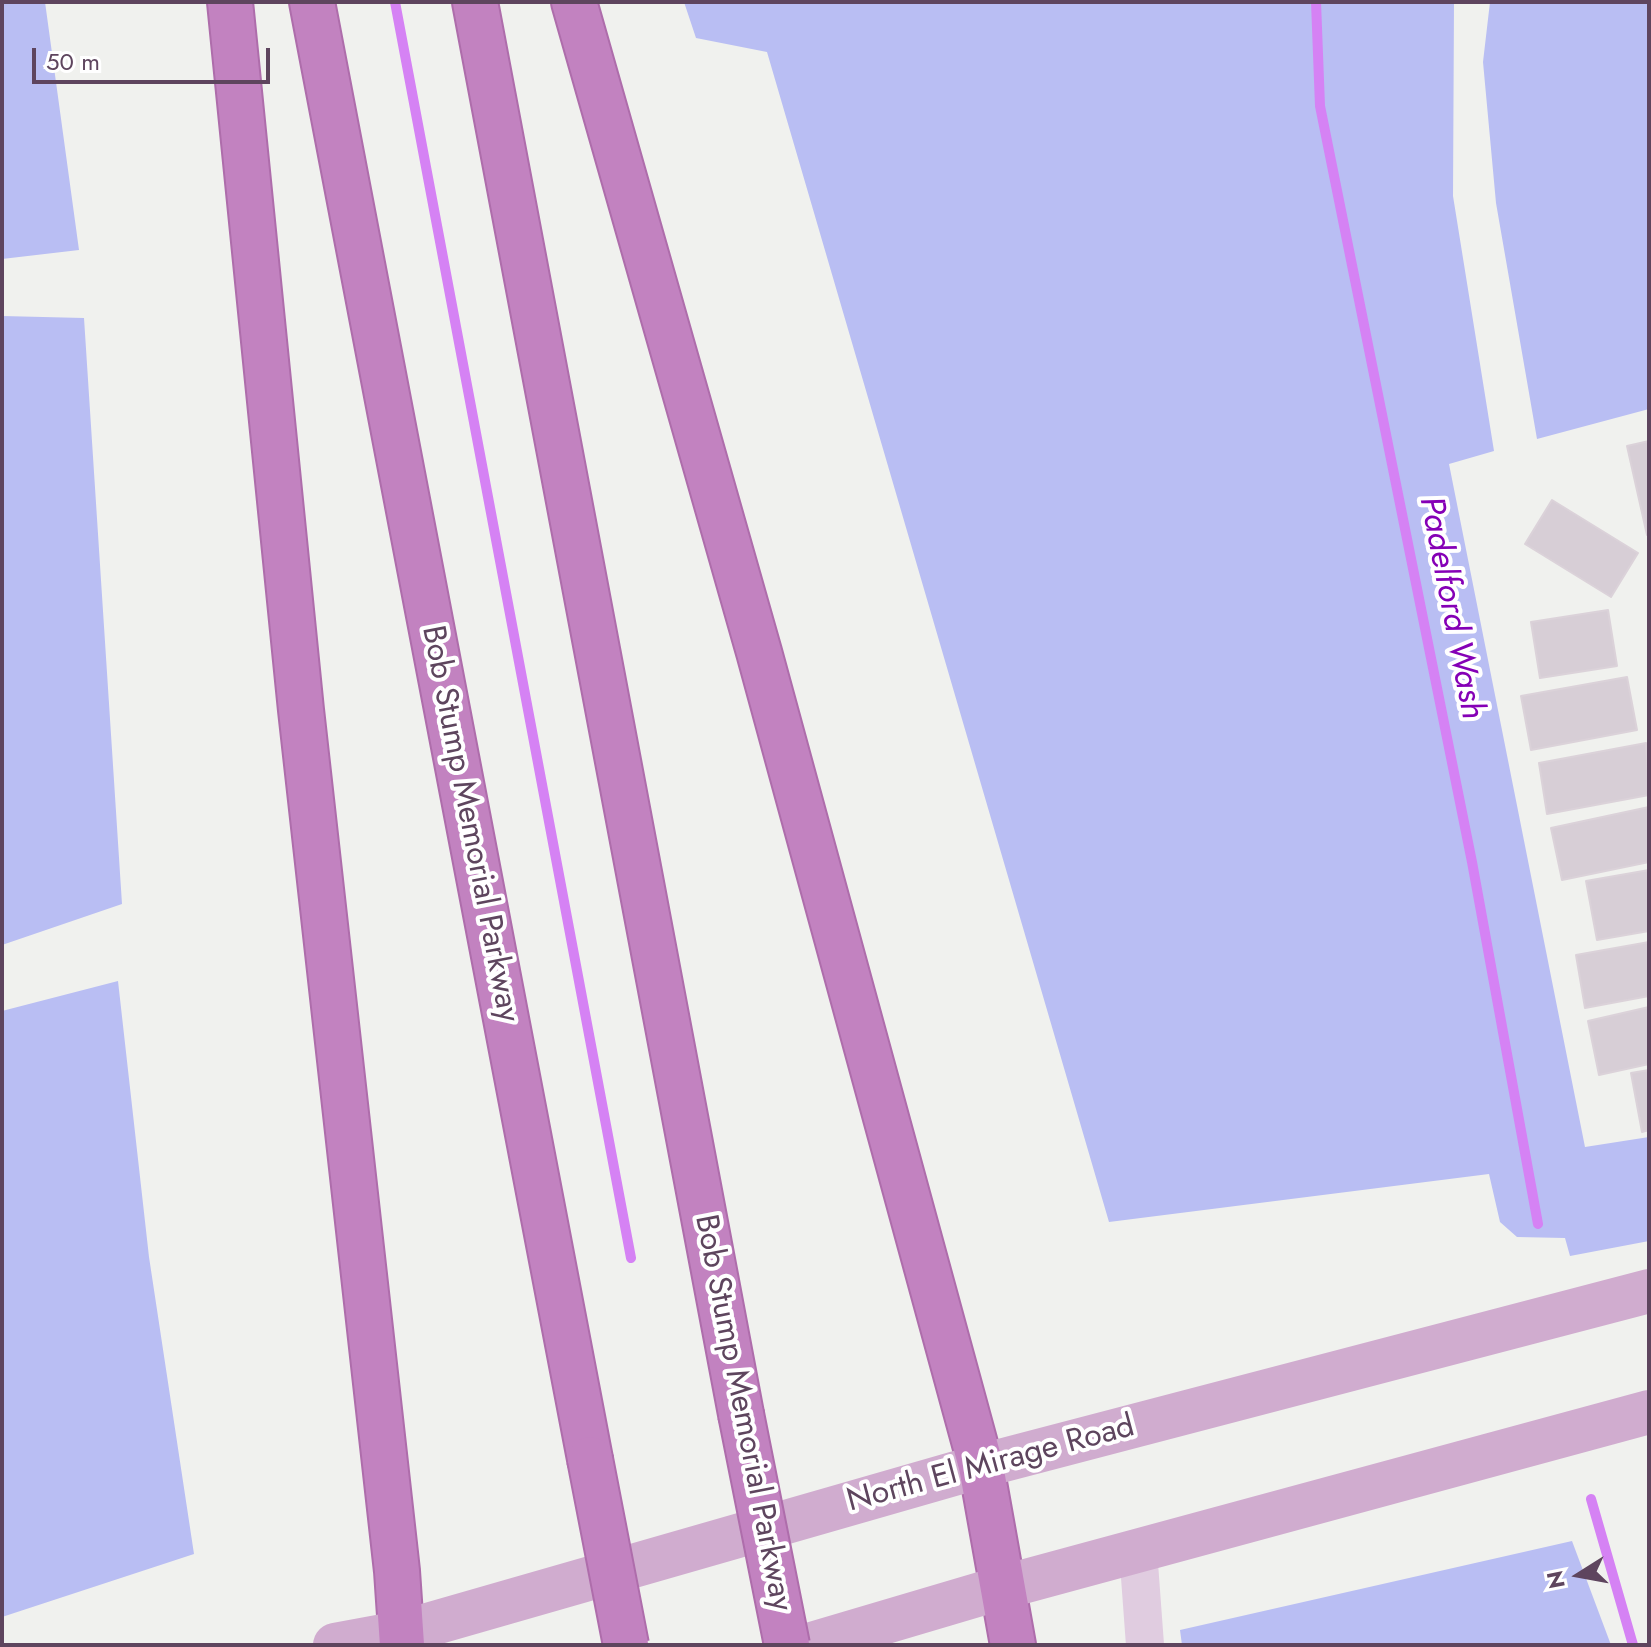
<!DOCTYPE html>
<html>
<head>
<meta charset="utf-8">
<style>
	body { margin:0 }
	#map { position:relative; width:1651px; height:1647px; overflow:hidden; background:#f0f1ee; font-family:Jost,sans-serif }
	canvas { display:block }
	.frame { position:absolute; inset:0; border:4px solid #5e455e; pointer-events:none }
	.north { position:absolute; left:1539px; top:1535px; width:80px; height:80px; -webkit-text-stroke:6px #fff; paint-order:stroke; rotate:259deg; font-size:22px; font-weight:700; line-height:32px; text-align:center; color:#5e455e }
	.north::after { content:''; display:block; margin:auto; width:28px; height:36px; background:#5e455e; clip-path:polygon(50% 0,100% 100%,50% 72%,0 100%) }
	.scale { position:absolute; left:32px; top:48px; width:238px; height:36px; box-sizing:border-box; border:4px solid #5e455e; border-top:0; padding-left:10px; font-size:24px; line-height:28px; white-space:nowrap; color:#5e455e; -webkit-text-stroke:6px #fff; paint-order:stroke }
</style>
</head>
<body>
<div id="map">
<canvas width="1651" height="1647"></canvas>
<div class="frame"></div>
<div class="north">N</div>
<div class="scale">50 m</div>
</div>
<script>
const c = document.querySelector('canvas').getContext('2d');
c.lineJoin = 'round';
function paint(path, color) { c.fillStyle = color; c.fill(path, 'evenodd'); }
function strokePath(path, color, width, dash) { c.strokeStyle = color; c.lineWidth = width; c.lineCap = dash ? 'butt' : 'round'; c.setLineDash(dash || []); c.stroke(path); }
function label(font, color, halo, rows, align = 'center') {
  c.font = font + ' Jost,sans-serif'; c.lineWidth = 8; c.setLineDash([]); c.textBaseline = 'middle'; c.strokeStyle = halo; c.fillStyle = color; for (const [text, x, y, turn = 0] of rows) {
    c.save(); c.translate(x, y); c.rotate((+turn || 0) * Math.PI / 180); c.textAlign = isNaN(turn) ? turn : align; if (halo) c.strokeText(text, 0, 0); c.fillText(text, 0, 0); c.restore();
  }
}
const green = new Path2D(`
	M2,2H45L79,250L2,259Z
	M684,2H1454L1453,196L1494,451L1449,464L1585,1147L1649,1137V1241L1570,1256L1565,1238L1517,1237L1500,1222L1489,1174L1109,1222L767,52L696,38Z
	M1490,2H1649V409L1537,439L1496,203L1483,62Z
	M2,316L84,318L122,904L2,945Z
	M118,981L149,1257L194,1554L2,1617V1011Z
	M1572,1541L1611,1645H1182L1180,1630Z`);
const stream = new Path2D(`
	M395,2L631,1258
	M1316,2L1320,106L1472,862L1538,1224
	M1591,1499L1633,1645`);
const building = new Path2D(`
	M1649,441V535H1647L1627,446Z
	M1552,500L1638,553L1611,597L1525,544Z
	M1608,610L1617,666L1540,678L1531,622Z
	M1627,677L1637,730L1531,750L1521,696Z
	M1646,743L1649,795L1547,814L1539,763Z
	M1649,807V862L1562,880L1551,828Z
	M1649,870V931L1597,940L1586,881Z
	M1649,942V996L1585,1008L1576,955Z
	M1649,1007V1064L1599,1075L1588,1021Z
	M1649,1070V1130L1642,1132L1631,1073Z`);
const minor = new Path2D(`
	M1138,1550L1145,1645`);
const major = new Path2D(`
	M335,1645L400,1633L981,1466L1649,1291
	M808,1645L1004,1587L1649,1412`);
const highway = new Path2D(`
	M230,2L301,710L397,1571L402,1645
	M312,2L590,1459
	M475,2L741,1414
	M574,2L759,652L981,1466L1013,1645`);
const highwayBridge = new Path2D(`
	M741,1414L787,1645
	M590,1459L626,1645`);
const streetNames = [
	["Bob Stump Memorial Parkway",469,824,79],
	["Bob Stump Memorial Parkway",742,1413,79],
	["North El Mirage Road",991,1465,-15]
];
const waterNames = [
	["Padelford Wash",1450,608,79]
];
paint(green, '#b9bef3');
strokePath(stream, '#d582f4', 10);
paint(building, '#d7ced6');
strokePath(building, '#dbd2d9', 2);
strokePath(highway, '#ae6dab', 48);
strokePath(minor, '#e0cce0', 38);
strokePath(major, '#d0accf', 44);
strokePath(highway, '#c282c0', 44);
strokePath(highwayBridge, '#ae6dab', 48, []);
strokePath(highwayBridge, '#c282c0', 44);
label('32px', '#5e455e', '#fff', streetNames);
label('italic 34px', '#8500b6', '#fff', waterNames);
</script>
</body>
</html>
